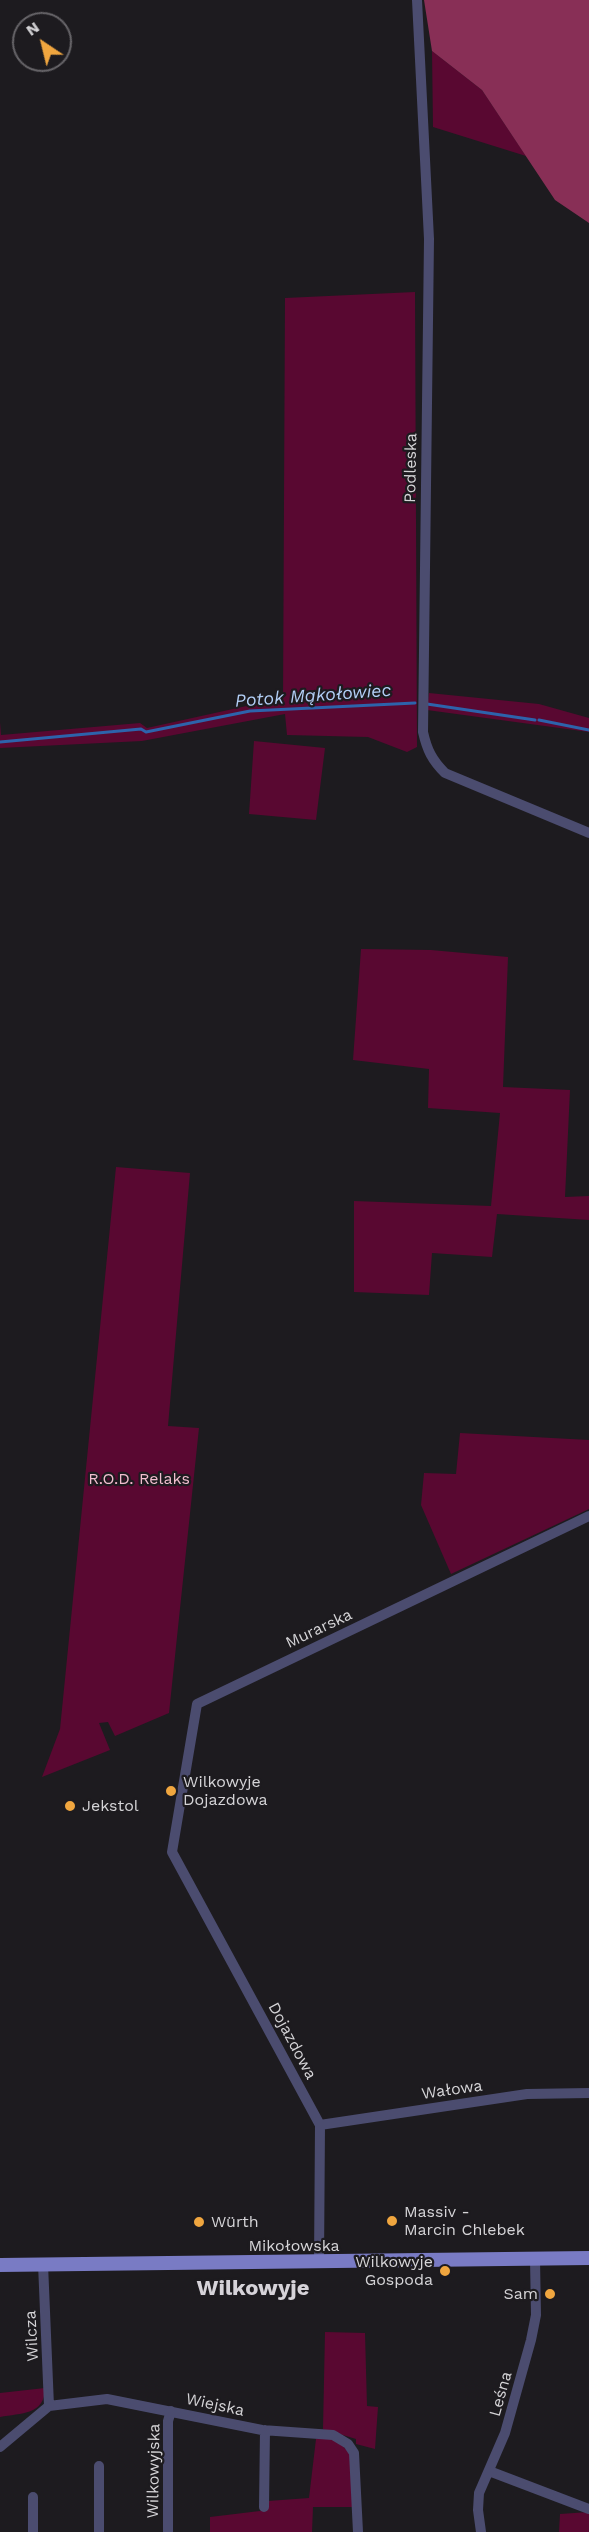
<!DOCTYPE html>
<html>
<head>
<meta charset="utf-8">
<style>
	body { margin:0 }
	#map { position:relative; width:589px; height:2532px; overflow:hidden; background:#1d1b1f; font-family:"Work Sans",sans-serif }
	canvas { display:block }
	.north { position:absolute; left:12px; top:12px; width:60px; height:60px; box-sizing:border-box; background:#1d1b1f; border:2px solid #676569; border-radius:50%; rotate:325deg; font-size:16px; font-weight:700; line-height:24px; text-align:center; color:#d5d4d7 }
	.north::after { content:''; display:block; margin:auto; width:21px; height:27px; background:#f0a63f; clip-path:polygon(50% 0,100% 100%,50% 72%,0 100%) }
</style>
</head>
<body>
<div id="map">
<canvas width="589" height="2532"></canvas>
<div class="north">N</div>
</div>
<script>
const c = document.querySelector('canvas').getContext('2d');
c.lineJoin = 'round';
function paint(path, color) { c.fillStyle = color; c.fill(path, 'evenodd'); }
function strokePath(path, color, width, dash) { c.strokeStyle = color; c.lineWidth = width; c.lineCap = dash ? 'butt' : 'round'; c.setLineDash(dash || []); c.stroke(path); }
function label(font, color, halo, rows, align = 'center') {
  c.font = font + ' "Work Sans",sans-serif'; c.lineWidth = 4.5; c.setLineDash([]); c.textBaseline = 'middle'; c.strokeStyle = halo; c.fillStyle = color; for (const [text, x, y, turn = 0] of rows) {
    c.save(); c.translate(x, y); c.rotate((+turn || 0) * Math.PI / 180); c.textAlign = isNaN(turn) ? turn : align; if (halo) c.strokeText(text, 0, 0); c.fillText(text, 0, 0); c.restore();
  }
}
const green = new Path2D(`
	M432,51L482,90L526,156L433,127Z
	M415,292L417,747L407,752L368,737L287,735L285,714L142,741L0,748V722L1,735L140,723L147,728L251,705L283,703L285,298Z
	M429,693L539,704L589,718V732L427,710Z
	M254,741L325,748L316,820L249,814Z
	M361,949L431,950L508,957L503,1087L570,1090L565,1197L589,1196V1220L497,1214L492,1257L432,1253L429,1295L354,1292V1201L491,1206L500,1113L428,1108L429,1069L353,1060Z
	M116,1167L190,1173L168,1426L199,1428L169,1713L115,1736L108,1722L99,1723L110,1750L42,1777L60,1729Z
	M460,1433L589,1440V1509L451,1574L421,1505L424,1473L456,1474Z
	M325,2332L365,2333L367,2406L378,2407L375,2449L356,2444V2439L323,2429Z
	M45,2388C45,2415 21,2413 0,2417V2393Z
	M334,2438L351,2454L353,2507H313L312,2532H210V2517L268,2510V2501L309,2498L316,2439Z
	M589,2512V2532H559L560,2514Z`);
const forest = new Path2D(`
	M424,0H589V223L555,200L482,90L432,51Z`);
const stream = new Path2D(`
	M427,704L535,720
	M539,720L589,730
	M0,742L141,729L146,732L250,711L415,703`);
const minor = new Path2D(`
	M417,0L429,239L423,732C427,750 432,760 445,773L589,833
	M320,2125L527,2094L589,2093
	M319,2262L320,2125L172,1852L197,1704L589,1516
	M43,2264L49,2406
	M0,2447L49,2406L107,2399L262,2430L333,2435L348,2444L354,2453L358,2532
	M489,2471L589,2509
	M264,2507L265,2430
	M33,2532V2497
	M99,2532V2466
	M168,2532V2421L171,2411
	M481,2532L478,2510L479,2493L505,2433L531,2340L536,2315L535,2259`);
const major = new Path2D(`
	M0,2265L589,2258`);
const markers = [
	[171,1791,6,"#f0a63f"],
	[70,1806,6,"#f0a63f"],
	[392,2221,6,"#f0a63f"],
	[199,2222,6,"#f0a63f"],
	[445,2271,6,"#f0a63f"],
	[550,2294,6,"#f0a63f"]
];
const streetNames = [
	["Podleska",411,468,-89],
	["Murarska",319,1629,-25],
	["Dojazdowa",292,2041,62],
	["Wałowa",452,2090,-8],
	["Mikołowska",294,2246],
	["Wilcza",32,2336,-93],
	["Leśna",501,2394,-74],
	["Wiejska",215,2405,12],
	["Wilkowyjska",154,2471,-89]
];
const parkNames = [
	["R.O.D. Relaks",139,1479]
];
const poiNames = [
	["Wilkowyje",183,1782],
	["Dojazdowa",183,1800],
	["Jekstol",82,1806],
	["Massiv -",404,2212],
	["Marcin Chlebek",404,2230],
	["Würth",211,2222],
	["Wilkowyje",433,2262,"right"],
	["Gospoda",433,2280,"right"],
	["Sam",538,2294,"right"]
];
const waterNames = [
	["Potok Mąkołowiec",313,696,-4]
];
const districtNames = [
	["Wilkowyje",253,2289]
];
paint(green, '#590831');
paint(forest, '#882f56');
strokePath(stream, '#2d63ab', 3);
strokePath(minor, '#4b4c6f', 10);
strokePath(major, '#797bc4', 14);
for (const [x, y, r, color] of markers) { const dot = new Path2D(); dot.arc(x, y, r, 0, 2 * Math.PI); c.fillStyle = color; c.fill(dot); strokePath(dot, '#1d1b1f', 2); }
label('16px', '#d5d4d7', '#1d1b1f', streetNames);
label('16px', '#f1becf', '#1d1b1f', parkNames);
label('16px', '#d5d4d7', '#1d1b1f', poiNames, 'left');
label('italic 18px', '#b2cef5', '#1d1b1f', waterNames);
label('bold 22px', '#d6d3d9', '#1d1b1f', districtNames);
</script>
</body>
</html>
